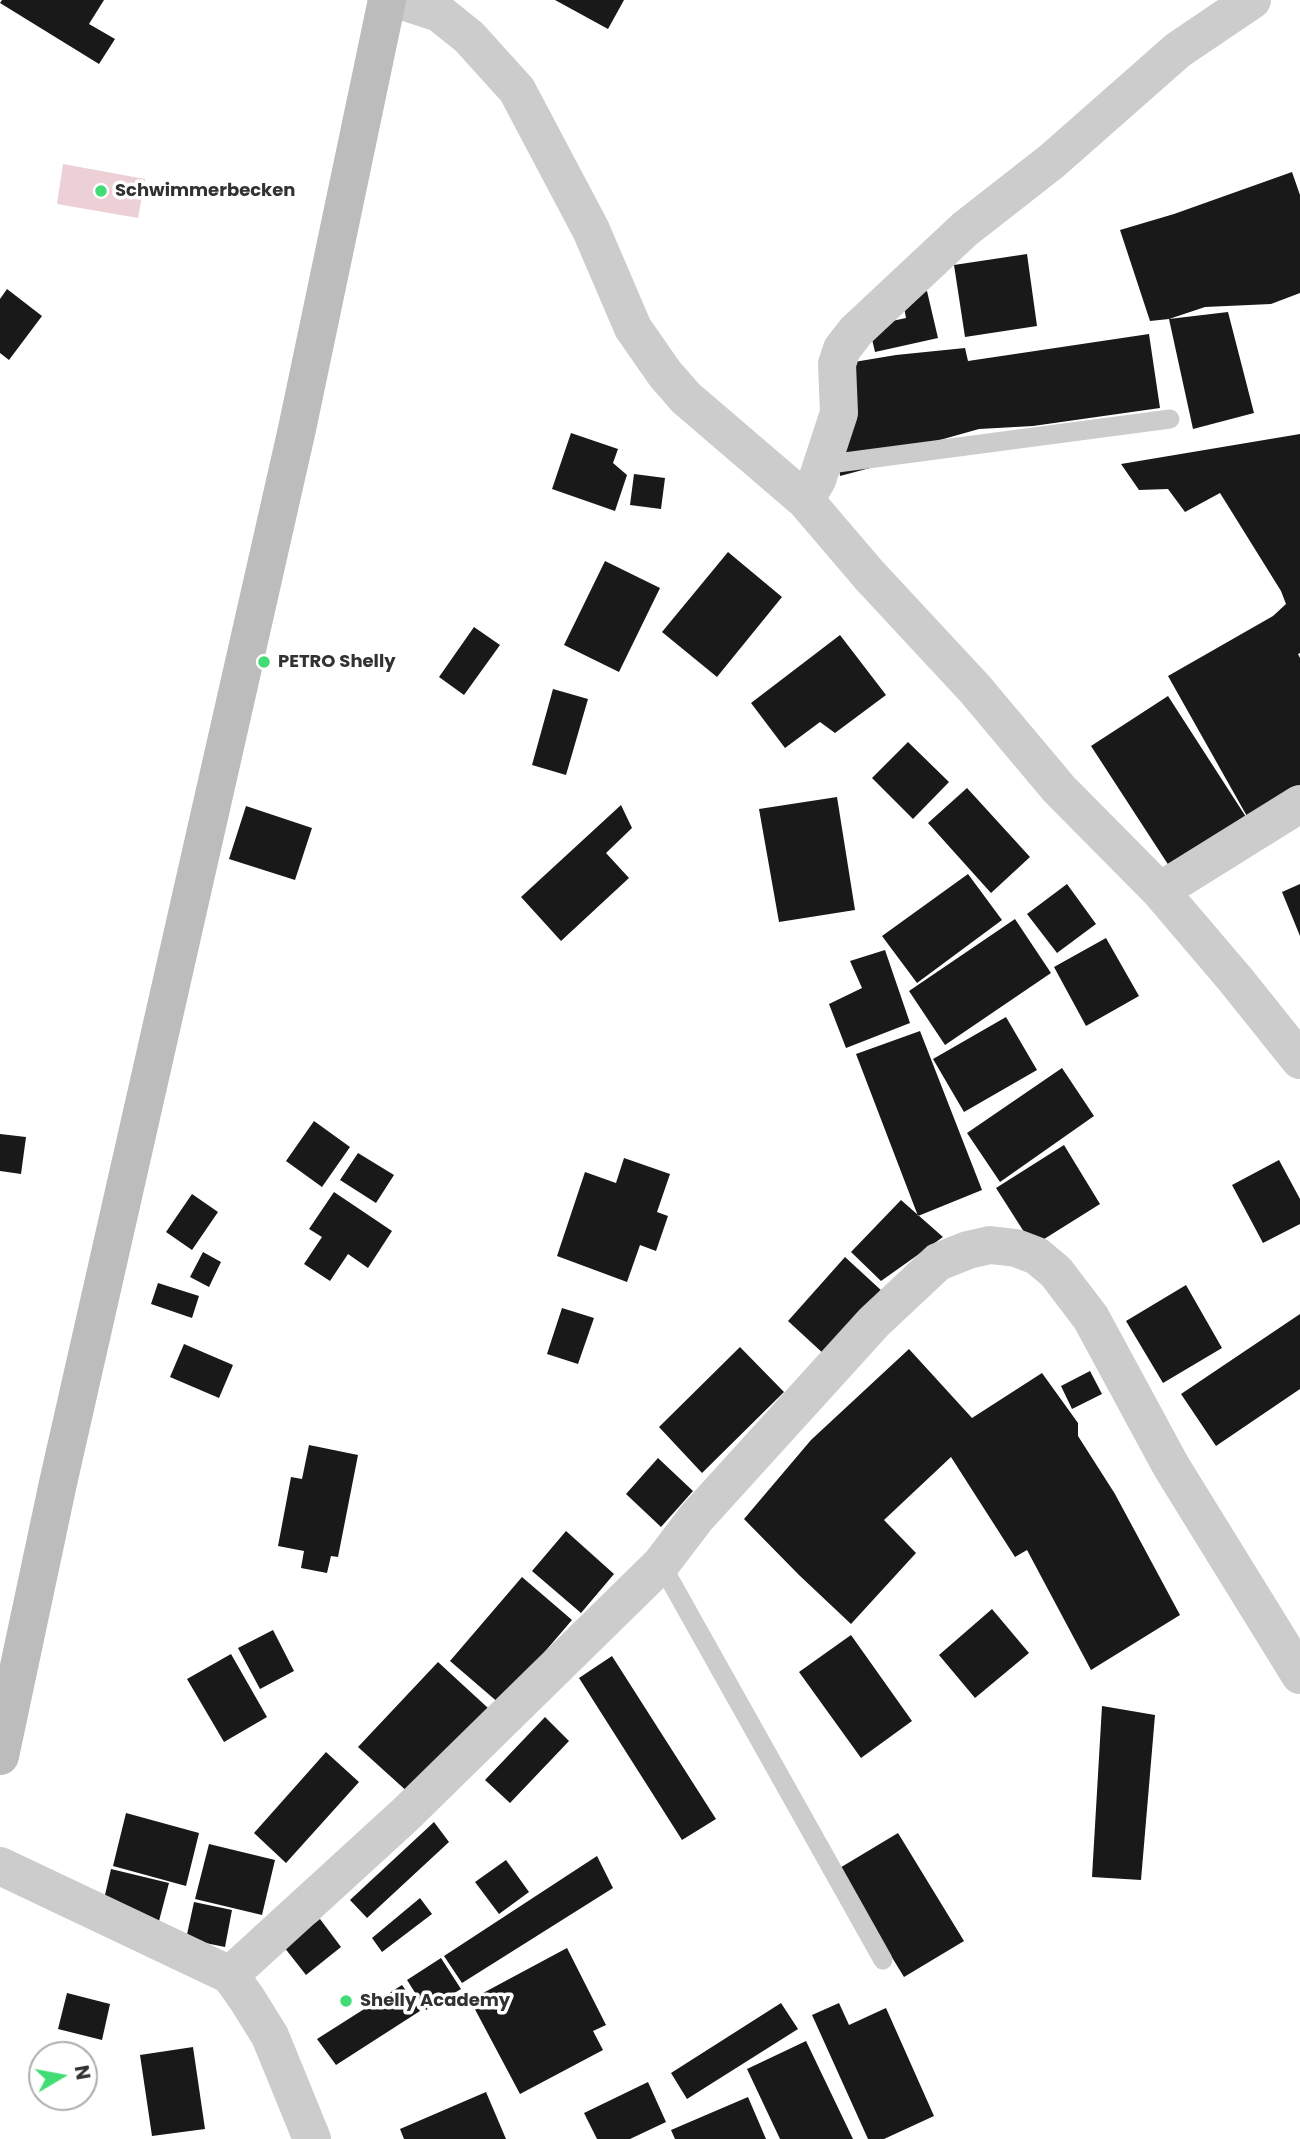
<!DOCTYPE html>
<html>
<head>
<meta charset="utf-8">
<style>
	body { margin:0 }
	#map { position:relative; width:1300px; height:2139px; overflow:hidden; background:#fff; font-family:Poppins,sans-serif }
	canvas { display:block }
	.north { position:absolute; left:28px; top:2041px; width:70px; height:70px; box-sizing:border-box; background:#fff; border:2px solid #adadad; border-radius:50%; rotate:80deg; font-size:19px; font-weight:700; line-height:28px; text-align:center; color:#323232 }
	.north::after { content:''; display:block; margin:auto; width:24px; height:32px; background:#42dc74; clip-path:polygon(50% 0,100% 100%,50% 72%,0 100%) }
</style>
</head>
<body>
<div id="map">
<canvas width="1300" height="2139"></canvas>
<div class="north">N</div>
</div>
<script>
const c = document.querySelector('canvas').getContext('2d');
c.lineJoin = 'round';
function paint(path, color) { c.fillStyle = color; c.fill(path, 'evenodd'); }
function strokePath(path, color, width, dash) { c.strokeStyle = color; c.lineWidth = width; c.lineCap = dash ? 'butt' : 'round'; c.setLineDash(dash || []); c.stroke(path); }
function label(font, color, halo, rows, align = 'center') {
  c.font = font + ' Poppins,sans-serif'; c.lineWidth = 7; c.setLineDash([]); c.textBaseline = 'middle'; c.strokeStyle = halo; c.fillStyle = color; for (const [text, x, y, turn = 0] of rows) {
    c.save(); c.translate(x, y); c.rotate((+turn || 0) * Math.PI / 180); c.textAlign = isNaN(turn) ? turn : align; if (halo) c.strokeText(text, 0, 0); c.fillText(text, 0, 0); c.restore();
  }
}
const water = new Path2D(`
	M63,164L145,179L138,218L57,204Z`);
const building = new Path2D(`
	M2,0H104L89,24L115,39L99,64L0,3Z
	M555,0H624L608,29Z
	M1292,172L1300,195V293L1271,304L1205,307L1169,319L1150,321L1120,230L1174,214Z
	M1027,254L1037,326L965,337L954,265Z
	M7,289L42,316L9,360L0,353V299Z
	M927,291L938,338L875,352L869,326L906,318L902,297Z
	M1228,312L1254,413L1193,429L1169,319Z
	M1149,334L1160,408L1033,426L979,429L915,447V456L840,476L830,366L896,355L965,348L968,361Z
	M571,433L618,449L613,463L627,475L615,511L552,489Z
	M1300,434V653L1298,654L1300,658V785L1248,818L1168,676L1273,616L1286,604L1281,591L1220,493L1185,512L1168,489L1139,490L1121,464Z
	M634,474L665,478L661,509L630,505Z
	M728,552L782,597L717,677L662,632Z
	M605,561L660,588L619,672L564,645Z
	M474,627L500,645L464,695L439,677Z
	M840,635L886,695L835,733L820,722L785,748L751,703Z
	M553,689L588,699L566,775L532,765Z
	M1168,696L1248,820L1171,869L1091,746Z
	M908,742L949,782L913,819L872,778Z
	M967,788L1030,857L991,893L928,823Z
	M837,797L855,910L779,922L759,809Z
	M621,805L632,828L606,853L629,878L561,941L521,897Z
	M246,806L312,828L295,880L229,859Z
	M968,874L1002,920L917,983L882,936Z
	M1067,884L1096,924L1057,953L1027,914Z
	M1300,884V936L1282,892Z
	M1015,919L1051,973L945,1045L909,991Z
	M1106,938L1139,996L1086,1026L1054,967Z
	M885,950L910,1023L846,1048L829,1004L862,988L850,961Z
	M1006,1017L1037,1070L964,1112L933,1059Z
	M920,1031L982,1190L918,1216L856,1054Z
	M1062,1068L1094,1116L1000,1182L967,1133Z
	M314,1121L350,1147L322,1187L286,1161Z
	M0,1134L26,1137L21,1174L0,1171Z
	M1064,1145L1100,1204L1033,1246L996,1188Z
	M358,1153L394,1175L376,1203L340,1180Z
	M624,1158L670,1174L657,1212L668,1216L656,1251L640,1245L627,1282L557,1256L585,1172L616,1183Z
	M1279,1160L1300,1199V1224L1263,1243L1232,1185Z
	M334,1192L392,1231L368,1268L348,1254L330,1281L304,1264L322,1237L309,1229Z
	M192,1194L218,1212L192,1250L166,1232Z
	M901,1200L943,1237L881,1281L851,1252Z
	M203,1252L221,1262L209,1287L190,1277Z
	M845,1257L883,1292L826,1356L788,1321Z
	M158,1283L199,1296L192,1318L151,1304Z
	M1186,1285L1222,1348L1163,1383L1126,1321Z
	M562,1308L594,1318L578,1364L547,1354Z
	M1300,1314V1389L1216,1446L1181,1394Z
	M184,1344L233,1365L219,1398L170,1377Z
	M740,1347L784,1392L702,1473L659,1427Z
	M909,1349L972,1418L1042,1373L1078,1423V1436L1115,1494L1180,1615L1091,1670L1027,1550L1015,1557L951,1457L884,1520L916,1553L851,1624L799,1575L744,1519L811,1440Z
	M1090,1371L1102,1394L1072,1409L1061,1386Z
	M309,1445L358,1455L338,1557L331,1556L327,1573L301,1568L304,1551L278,1546L291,1477L302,1479Z
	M658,1458L693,1491L661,1527L626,1494Z
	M566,1531L614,1574L581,1613L532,1571Z
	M522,1577L572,1620L500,1704L450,1661Z
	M992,1609L1029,1653L975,1698L939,1655Z
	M273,1630L294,1671L260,1689L238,1648Z
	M851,1635L912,1721L861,1758L799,1672Z
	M231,1654L267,1717L224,1742L187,1679Z
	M612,1656L716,1819L682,1840L579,1678Z
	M438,1662L488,1708L410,1794L358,1747Z
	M1102,1706L1155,1715L1141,1880L1092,1877Z
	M545,1717L569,1741L510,1803L485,1780Z
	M326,1752L359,1782L286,1863L254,1833Z
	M126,1813L199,1833L186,1886L113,1866Z
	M434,1822L449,1842L367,1918L350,1900Z
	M898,1833L964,1941L904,1977L838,1869Z
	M209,1844L275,1860L262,1915L195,1899Z
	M597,1856L613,1888L462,1983L444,1956Z
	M506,1860L529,1892L499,1914L475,1882Z
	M111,1869L169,1883L159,1921L102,1908Z
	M420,1898L432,1914L382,1952L372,1938Z
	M194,1902L232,1910L225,1947L186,1939Z
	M320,1919L341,1947L306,1975L284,1947Z
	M567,1948L606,2025L593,2031L603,2050L520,2094L470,2000Z
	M441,1958L461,1989L426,2010L407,1980Z
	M402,1985L420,2011L336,2065L317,2039Z
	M67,1993L110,2004L102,2040L58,2029Z
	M781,2003L798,2029L687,2099L671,2073Z
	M839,2003L849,2025L886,2008L934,2116L884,2139H868L812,2015Z
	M806,2041L853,2139H780L747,2069Z
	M193,2047L205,2129L152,2136L140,2055Z
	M648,2082L666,2122L630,2139H597L584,2113Z
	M486,2092L506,2139H404L400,2129Z
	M748,2097L766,2139H675L671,2130Z`);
const lane = new Path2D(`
	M822,465L1170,419
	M661,1564L883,1960`);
const street = new Path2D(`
	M399,0L439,13L469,37L517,90L591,230L633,328L665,374L686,398L805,500L869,575L975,689L1059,789L1160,891L1235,979L1300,1060
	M805,500L817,480L839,413L837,364L842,349L856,331L965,229L1052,161L1178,50L1252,0
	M1160,891L1300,804
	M0,1866L230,1975L247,1999L270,2036L312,2139
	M230,1975L406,1814L661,1564L696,1518L874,1322L938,1262L968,1250L990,1245L1016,1248L1037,1256L1056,1272L1091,1318L1171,1466L1300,1675`);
const secondary = new Path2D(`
	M0,1756L58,1483L297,429L387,0`);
const markers = [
	[101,191,7,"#42dc74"],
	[264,662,7,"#42dc74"],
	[346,2001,7,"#42dc74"]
];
const poiNames = [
	["Schwimmerbecken",115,191],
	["PETRO Shelly",278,662],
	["Shelly Academy",360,2001]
];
paint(water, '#ecd0d6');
paint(building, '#191919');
strokePath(lane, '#ccc', 19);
strokePath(street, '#ccc', 38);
strokePath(secondary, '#bcbcbc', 38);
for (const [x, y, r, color] of markers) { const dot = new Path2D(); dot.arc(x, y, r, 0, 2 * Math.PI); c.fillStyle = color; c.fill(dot); strokePath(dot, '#fff', 2.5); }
label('bold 18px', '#323232', '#fff', poiNames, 'left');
</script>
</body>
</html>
